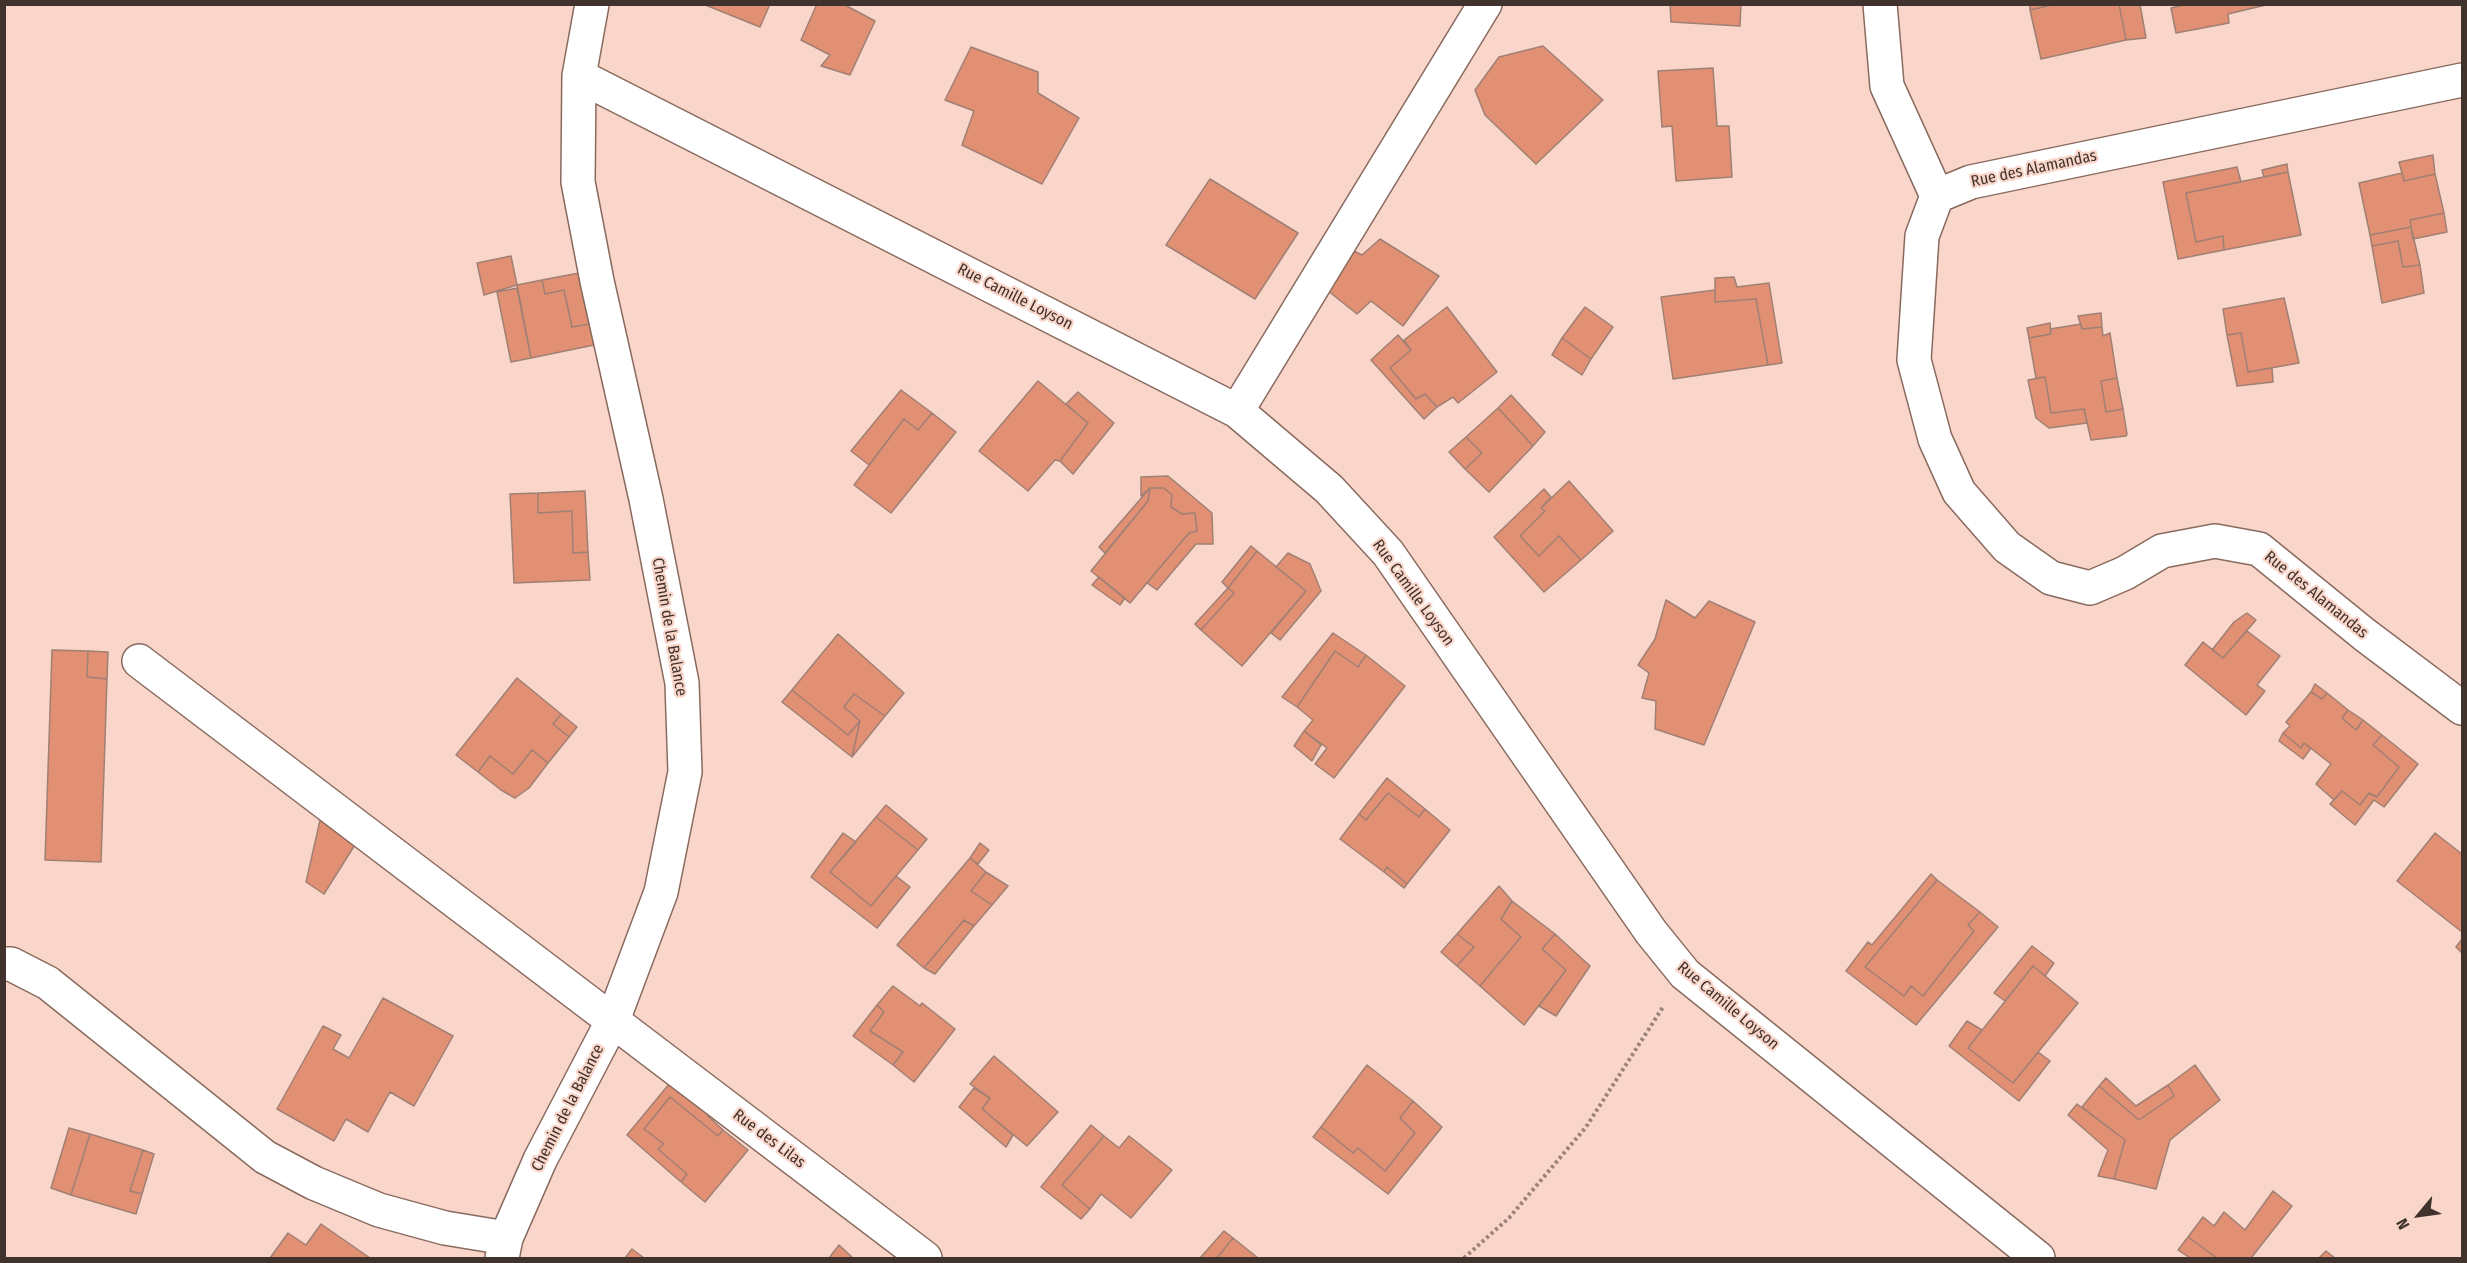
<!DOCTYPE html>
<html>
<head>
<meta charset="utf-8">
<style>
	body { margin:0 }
	#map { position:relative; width:2467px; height:1263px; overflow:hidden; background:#fad6ca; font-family:"Fira Sans Condensed",sans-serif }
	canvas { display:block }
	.frame { position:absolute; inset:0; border:6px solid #40322d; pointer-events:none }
	.north { position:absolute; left:2389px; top:1185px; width:60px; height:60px; -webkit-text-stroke:4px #fad6ca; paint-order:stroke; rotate:241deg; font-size:16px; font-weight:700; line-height:24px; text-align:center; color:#40322d }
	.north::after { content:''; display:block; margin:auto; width:21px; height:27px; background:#40322d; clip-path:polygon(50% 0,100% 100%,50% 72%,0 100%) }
</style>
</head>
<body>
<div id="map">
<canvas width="2467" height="1263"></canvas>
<div class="frame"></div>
<div class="north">N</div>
</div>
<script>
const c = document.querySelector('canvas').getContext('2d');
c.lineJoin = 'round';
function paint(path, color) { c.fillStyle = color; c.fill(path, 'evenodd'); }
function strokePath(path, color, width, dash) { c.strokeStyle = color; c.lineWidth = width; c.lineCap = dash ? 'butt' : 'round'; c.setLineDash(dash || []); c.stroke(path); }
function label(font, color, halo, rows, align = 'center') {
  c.font = font + ' "Fira Sans Condensed",sans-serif'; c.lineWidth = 4.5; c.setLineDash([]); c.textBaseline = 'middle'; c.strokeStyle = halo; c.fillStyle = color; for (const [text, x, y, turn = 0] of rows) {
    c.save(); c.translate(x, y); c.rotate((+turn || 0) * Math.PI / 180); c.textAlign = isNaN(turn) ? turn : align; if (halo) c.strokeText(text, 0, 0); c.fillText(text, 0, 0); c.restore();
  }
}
const building = new Path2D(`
	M703,4H770L760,27Z
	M817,4H843L875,21L850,75L821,66L830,55L801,40Z
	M1670,4H1741L1740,26L1671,22Z
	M2030,4H2056L2030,10Z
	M2056,4H2119L2126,40L2041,59L2030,10Z
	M2119,4H2140L2146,38L2126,40Z
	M2270,4L2228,14L2229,23L2176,33L2171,8L2187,4Z
	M1543,46L1603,100L1536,164L1485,115L1475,90L1499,57Z
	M971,47L1038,72V93L1079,118L1042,184L962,145L974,111L945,100Z
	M1713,68L1717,126H1729L1732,177L1676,181L1672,126L1662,127L1658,71Z
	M2433,155L2435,174L2404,181L2399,162Z
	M2287,164L2288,172L2264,177L2262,170Z
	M2237,167L2241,182L2186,193L2196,242L2223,236L2224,250L2178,259L2163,182Z
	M2288,172L2301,235L2224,250L2223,236L2196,242L2186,193Z
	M2402,173L2404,181L2435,174L2444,213L2410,220L2411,227L2370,235L2359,183Z
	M1210,179L1298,233L1255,299L1166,245Z
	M2444,213L2447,232L2413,239L2410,220Z
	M2411,227L2420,265L2403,267L2398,241L2372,246L2370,235Z
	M1380,239L1439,276L1403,326L1371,301L1357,314L1327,290L1348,248L1362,255Z
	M2398,241L2403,267L2420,265L2424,293L2382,303L2372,246Z
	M511,256L517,285L484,295L477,263Z
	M579,273L590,324L572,327L564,290L545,294L542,280Z
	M1734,277L1737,287L1769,283L1782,363L1768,365L1756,299L1715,302V278Z
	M542,280L545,294L564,290L572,327L590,324L594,345L531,358L517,285Z
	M517,288L531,358L511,362L497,292Z
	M1715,290V302L1756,299L1768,365L1673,379L1661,297Z
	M2284,298L2299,363L2248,372L2241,333L2227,335L2223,309Z
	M1447,307L1497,372L1458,403L1453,397L1437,407L1425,394L1416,399L1390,368L1411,350L1404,340Z
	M1585,307L1613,327L1591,359L1562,338Z
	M2101,313L2102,327L2082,329L2078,316Z
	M2050,323L2051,334L2029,338L2027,328Z
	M2081,324L2082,329L2102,327L2103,336L2110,333L2117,378L2101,381L2106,412L2123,409L2127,434L2126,436L2091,440L2084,409L2051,413L2045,377L2036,378L2029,338L2051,334L2050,329Z
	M2241,333L2248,372L2272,368L2273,382L2237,386L2227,335Z
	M1398,335L1411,350L1390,368L1416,399L1425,394L1437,407L1424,419L1371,360Z
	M1562,338L1591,359L1582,375L1552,355Z
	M2045,377L2051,413L2084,409L2087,423L2049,428L2036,418L2028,380Z
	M2117,378L2123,409L2106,412L2101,381Z
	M1038,381L1088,423L1060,461L1055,460L1028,491L979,451Z
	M901,390L932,413L918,430L904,419L869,465L851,451Z
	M1078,392L1114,423L1073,474L1060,461L1088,423L1066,404Z
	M1511,395L1545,432L1533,446L1498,408Z
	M1498,408L1533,446L1489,492L1465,469L1482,453L1466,437Z
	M932,413L956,432L891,513L854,485L904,419L918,430Z
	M1466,437L1482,453L1465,469L1449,452Z
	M1168,476L1212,513L1213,544H1196L1157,590L1147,583L1189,533L1197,531L1195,513L1182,514L1171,507L1172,495L1164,488H1150L1141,496V477Z
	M1569,481L1613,531L1581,560L1559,536L1539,556L1520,536L1545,511L1541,508Z
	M1150,488L1148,501L1105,553L1099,547Z
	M1150,488H1164L1172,495L1171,507L1182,514L1195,513L1197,531L1189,533L1130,603L1091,571L1148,501Z
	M1544,489L1551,497L1541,508L1545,511L1520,536L1539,556L1559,536L1581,560L1544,592L1494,537Z
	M585,491L588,552L573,553L572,511L538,513V493Z
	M538,493V513L572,511L573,553L588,552L590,580L514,583L510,494Z
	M1251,546L1257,551L1228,588L1222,582Z
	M1257,551L1306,591L1242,666L1201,630L1234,593L1228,588Z
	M1288,553L1310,564L1321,591L1280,640L1271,633L1306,591L1276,567Z
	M1099,577L1125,598L1120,605L1092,585Z
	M1228,588L1234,593L1201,630L1195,624Z
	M1666,600L1695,618L1709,601L1755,622L1704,745L1655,729L1656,701L1642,698L1649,673L1638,665L1655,639Z
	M2247,613L2256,620L2223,658L2212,650L2234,622Z
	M2247,631L2280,656L2257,685L2265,691L2246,715L2185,665L2203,642L2223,658Z
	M1333,633L1366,655L1358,667L1335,651L1297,707L1282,697Z
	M838,634L904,693L885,716L854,694L844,707L860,721L848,735L792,690Z
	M52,650L88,651L87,677L107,679L101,862L45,860Z
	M88,651L108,652L107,679L87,677Z
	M1335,651L1358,667L1366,655L1405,686L1334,778L1315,764L1327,748L1304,731L1313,720L1297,707Z
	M517,678L561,714L553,724L569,737L548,763L532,750L513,774L490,756L478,772L456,755Z
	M2315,684L2327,693L2322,699L2311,692Z
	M792,690L848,735L860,721L852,757L782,702Z
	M2311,692L2322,699L2327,693L2348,710L2342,718L2356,730L2363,720L2382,735L2373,745L2399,767L2377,797L2369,793L2360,805L2342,791L2334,800L2316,784L2331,764L2304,743L2301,748L2283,733L2290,726L2286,722Z
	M854,694L885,716L852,757L860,721L844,707Z
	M2348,710L2363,720L2356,730L2342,718Z
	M561,714L577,727L569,737L553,724Z
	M1304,731L1321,745L1312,761L1294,746Z
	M2283,733L2301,748L2304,743L2311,748L2303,759L2279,741Z
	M2382,735L2418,764L2384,807L2374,800L2355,825L2330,804L2342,791L2360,805L2369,793L2377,797L2399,767L2373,745Z
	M532,750L548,763L529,788L515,798L501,790L478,772L490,756L513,774Z
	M1387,778L1425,809L1419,817L1388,793L1366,820L1359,814Z
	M1388,793L1419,817L1425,809L1450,830L1407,884L1387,867L1384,872L1340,839L1359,814L1366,820Z
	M886,805L927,839L918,850L876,817Z
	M321,816L358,840L324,894L306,882Z
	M876,817L918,850L871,906L830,872Z
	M843,833L856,842L830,872L871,906L896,876L910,887L877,928L811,877Z
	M2435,833L2462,854V932L2397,881Z
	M980,843L989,850L978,864L970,858Z
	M970,858L986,872L971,891L992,905L974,926L964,920L924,968L897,945Z
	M1387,867L1407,884L1404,888L1384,872Z
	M986,872L1008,886L992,905L971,891Z
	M1931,874L1937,880L1865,967L1904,996L1911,986L1923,996L1974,931L1968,925L1980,912L1998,927L1916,1025L1846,971L1868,942L1872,945Z
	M1937,880L1980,912L1968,925L1974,931L1923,996L1911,986L1904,996L1865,967Z
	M1499,886L1512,901L1501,919L1521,937L1480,986L1457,966L1474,947L1457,934Z
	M1512,901L1555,934L1542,949L1566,970L1524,1025L1480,986L1521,937L1501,919Z
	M964,920L974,926L935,974L924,968Z
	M1457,934L1474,947L1457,966L1441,952Z
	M1555,934L1590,966L1556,1016L1539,1006L1566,970L1542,949Z
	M2462,939V953L2456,947Z
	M2032,946L2054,963L2045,976L2033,966L2005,1001L1994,993Z
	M2033,966L2078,1003L2013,1083L1968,1048Z
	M893,986L920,1006L922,1003L955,1029L914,1082L893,1065L903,1052L870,1031L884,1012L877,1005Z
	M383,998L453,1036L414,1106L390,1092L368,1132L346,1119L334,1141L277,1109L323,1026L341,1035L333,1049L349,1058Z
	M877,1005L884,1012L870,1031L903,1052L893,1065L853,1036Z
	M1967,1021L1982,1030L1968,1048L2013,1083L2038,1052L2050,1061L2019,1101L1949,1046Z
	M994,1056L1058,1112L1027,1146L982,1109L990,1098L970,1084Z
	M1367,1065L1413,1101L1400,1118L1415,1133L1385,1171L1358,1148L1353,1153L1321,1127Z
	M2195,1065L2220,1100L2170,1140L2156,1189L2114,1179L2125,1140L2082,1107L2099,1086L2139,1120L2174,1096L2168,1085Z
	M675,1077L714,1108L708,1116L723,1130L718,1136L670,1097L644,1129L664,1144L658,1149L687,1174L681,1182L627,1135Z
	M2106,1078L2136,1106L2168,1085L2174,1096L2139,1120L2099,1086Z
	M974,1088L990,1098L982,1109L1013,1135L1006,1147L959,1107Z
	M670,1097L718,1136L723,1130L748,1150L705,1202L681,1182L687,1174L658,1149L664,1144L644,1129Z
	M1413,1101L1442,1127L1388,1194L1313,1137L1321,1127L1353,1153L1358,1148L1385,1171L1415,1133L1400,1118Z
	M2077,1104L2125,1140L2114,1179L2098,1176L2108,1150L2068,1115Z
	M1091,1125L1104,1136L1062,1185L1090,1209L1081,1219L1041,1187Z
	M69,1128L90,1134L71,1195L51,1188Z
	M90,1134L143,1150L130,1191L142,1194L136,1214L71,1195Z
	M1104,1136L1119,1148L1129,1136L1172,1170L1131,1218L1101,1194L1090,1209L1062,1185Z
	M143,1150L154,1154L142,1194L130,1191Z
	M2273,1191L2292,1206L2251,1258H2217L2188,1237L2203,1217L2214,1226L2224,1212L2245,1230Z
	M321,1224L370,1258H270L288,1233L306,1245Z
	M1224,1231L1233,1238L1217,1258H1200Z
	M2188,1237L2217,1258H2190L2178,1250Z
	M1233,1238L1258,1258H1217Z
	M839,1245L853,1258H829Z
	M632,1249L644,1258H625Z
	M2326,1251L2335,1258H2319Z`);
const path = new Path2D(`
	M1464,1258L1509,1218L1586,1127L1663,1007`);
const street = new Path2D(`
	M1880,4L1887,86L1937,196
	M579,76L1237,411L1329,489L1388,553L1651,932L1685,974L2038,1258
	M2462,80L1971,182L1937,196L1922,236L1914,360L1935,439L1959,492L2007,547L2051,578L2090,588L2125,573L2162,551L2215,541L2259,549L2365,635L2462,708
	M1237,411L1485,4
	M139,661L925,1258
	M4,964H11L48,983L265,1157L314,1183L379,1210L445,1228L506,1238
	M502,1258L506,1238L540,1160L613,1020L661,892L685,772L682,683L646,499L597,281L578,182L579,76L592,4`);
const streetNames = [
	["Rue des Alamandas",2034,169,-12],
	["Rue Camille Loyson",1015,297,27],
	["Rue Camille Loyson",1413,593,54],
	["Rue des Alamandas",2316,595,39],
	["Chemin de la Balance",669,627,80],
	["Rue Camille Loyson",1728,1006,40],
	["Chemin de la Balance",568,1108,-63],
	["Rue des Lilas",769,1139,37]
];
paint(building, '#e19073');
strokePath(building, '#a07f74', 1.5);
strokePath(street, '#896a5f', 36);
strokePath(path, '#9b837a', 4, [3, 3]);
strokePath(street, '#fff', 33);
label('16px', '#40322d', '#fad6ca', streetNames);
</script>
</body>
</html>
